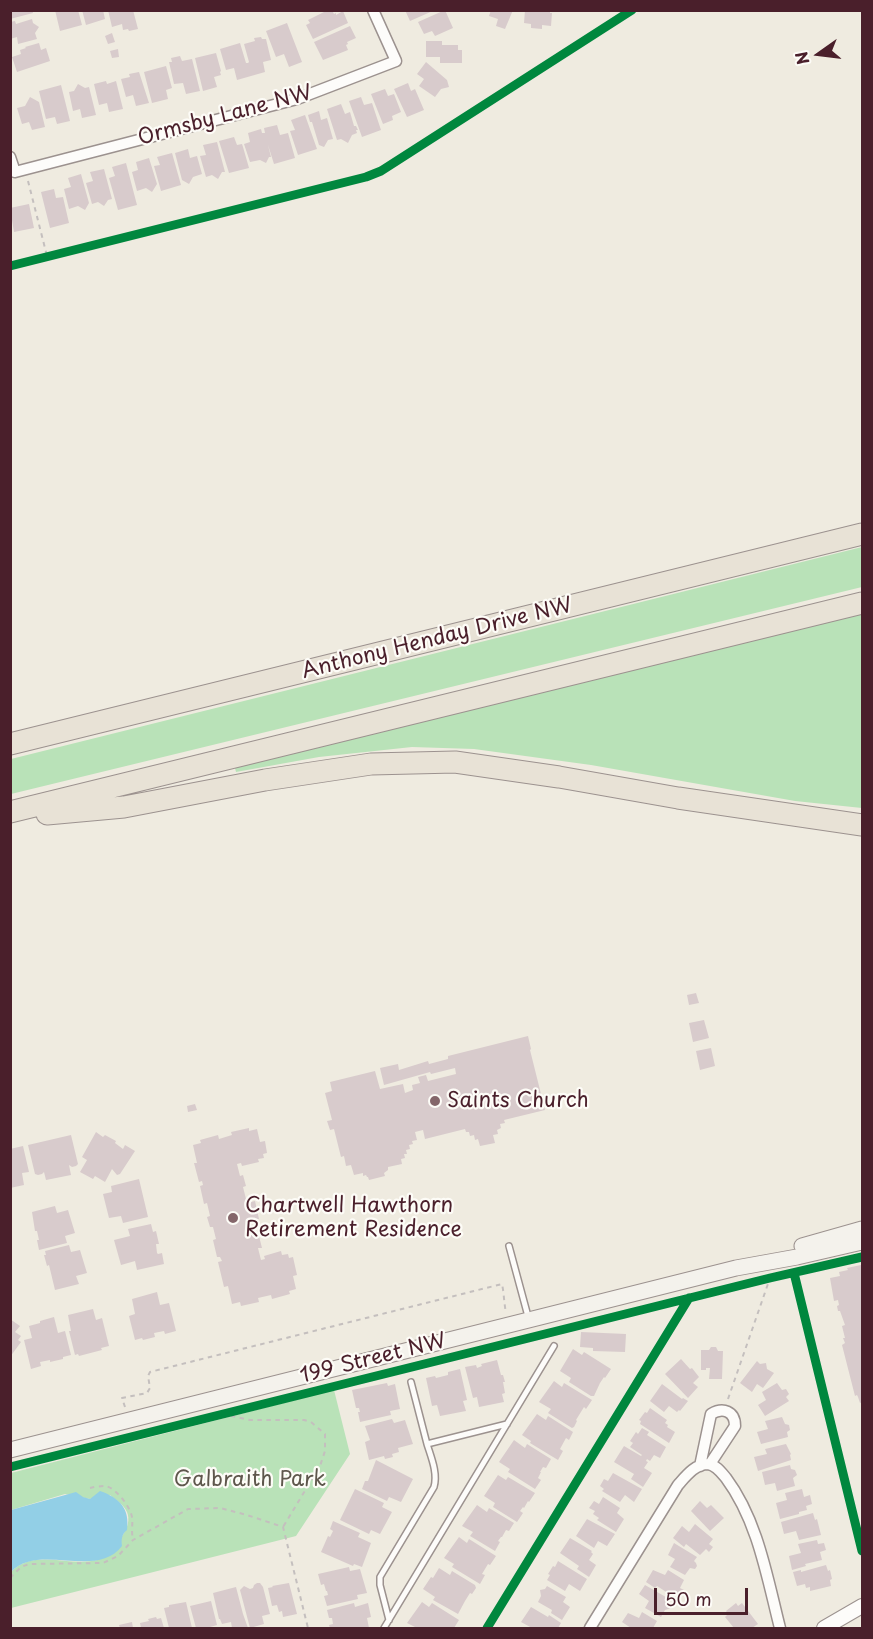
<!DOCTYPE html>
<html>
<head>
<meta charset="utf-8">
<style>
	body { margin:0 }
	#map { position:relative; width:873px; height:1639px; overflow:hidden; background:#efebe0; font-family:"Playpen Sans",sans-serif }
	canvas { display:block }
	.frame { position:absolute; inset:0; border:12px solid #4a1f2b; pointer-events:none }
	.north { position:absolute; left:789px; top:24px; width:60px; height:60px; -webkit-text-stroke:4px #fdfcf7; paint-order:stroke; rotate:256deg; font-size:16px; font-weight:700; line-height:24px; text-align:center; color:#4a1f2b }
	.north::after { content:''; display:block; margin:auto; width:21px; height:27px; background:#4a1f2b; clip-path:polygon(50% 0,100% 100%,50% 72%,0 100%) }
	.scale { position:absolute; left:654px; top:1588px; width:94px; height:27px; box-sizing:border-box; border:3px solid #4a1f2b; border-top:0; padding-left:8px; font-size:18px; line-height:21px; white-space:nowrap; color:#4a1f2b; -webkit-text-stroke:4px #fdfcf7; paint-order:stroke }
</style>
</head>
<body>
<div id="map">
<canvas width="873" height="1639"></canvas>
<div class="frame"></div>
<div class="north">N</div>
<div class="scale">50 m</div>
</div>
<script>
const c = document.querySelector('canvas').getContext('2d');
c.lineJoin = 'round';
function paint(path, color) { c.fillStyle = color; c.fill(path, 'evenodd'); }
function strokePath(path, color, width, dash) { c.strokeStyle = color; c.lineWidth = width; c.lineCap = dash ? 'butt' : 'round'; c.setLineDash(dash || []); c.stroke(path); }
function label(font, color, halo, rows, align = 'center') {
  c.font = font + ' "Playpen Sans",sans-serif'; c.lineWidth = 4.5; c.setLineDash([]); c.textBaseline = 'middle'; c.strokeStyle = halo; c.fillStyle = color; for (const [text, x, y, turn = 0] of rows) {
    c.save(); c.translate(x, y); c.rotate((+turn || 0) * Math.PI / 180); c.textAlign = isNaN(turn) ? turn : align; if (halo) c.strokeText(text, 0, 0); c.fillText(text, 0, 0); c.restore();
  }
}
const green = new Path2D(`
	M862,547V587L11,794V759Z
	M862,614V808L795,801L591,765L474,749L412,747L319,757L236,772L235,768Z
	M334,1390L350,1454L296,1536L11,1608V1572C33,1548 69,1567 97,1560C101,1559 105,1555 108,1552C118,1542 133,1527 127,1512C124,1505 116,1500 110,1495L90,1499L65,1494L11,1510V1473Z`);
const water = new Path2D(`
	M100,1491C120,1498 130,1509 127,1530C122,1534 121,1539 122,1546C96,1580 39,1542 11,1572V1510L76,1492L83,1497L90,1499Z`);
const building = new Path2D(`
	M10,10H32L33,13L10,19Z
	M55,10H78L82,25L60,31Z
	M82,10H103L105,19L86,25Z
	M108,10H133L138,29L129,31L128,29L123,30L122,24L112,27Z
	M328,10H332L334,14L336,13V15L343,11L348,23L313,39L306,25L310,23L308,20Z
	M405,10H435L410,21Z
	M445,10L453,28L435,36L432,31L424,34L418,22Z
	M491,10H513L505,29L496,26L498,19L489,16Z
	M525,10H550V13H552L551,26L542,25V29L531,28V24L524,23Z
	M32,19L33,23L39,27L35,33L37,39L18,44L17,37L10,39V22L15,21L16,24Z
	M287,23L302,62L289,67L284,54L276,57L266,31Z
	M350,26L356,38L347,42L348,44L346,45L348,50L323,60L314,42Z
	M112,33L115,42L108,44L105,36Z
	M261,37L262,39H266L271,60L263,62L265,72L237,80L234,68L226,70L220,49L240,43L246,63H248L249,62L244,44L255,41L254,38Z
	M426,41H442V45H458V50H462V63H440V57H426Z
	M39,43L41,50L46,48L50,61L17,72L12,57L21,54L20,50L26,48L25,47Z
	M118,49L119,57L112,58L110,51Z
	M216,53L221,71L220,72L221,75L214,77L217,87L203,91L195,58Z
	M180,56L182,61L192,59L200,91L186,94L183,83L174,84L169,62H172L171,58Z
	M426,62L447,80L449,87L441,89L435,97L419,86L424,79L417,74Z
	M166,66L172,88L166,90L168,99L152,103L144,72Z
	M139,72L149,103L136,106L133,95L126,97L121,79L130,77L129,74Z
	M106,81L107,84L116,81L123,109L109,112L107,103L99,105L94,84Z
	M408,83L411,91L415,89L424,110L407,117L394,89Z
	M78,84L85,88L89,87L96,115L82,118L80,109L73,111L69,92L74,91Z
	M61,85L70,121L57,124L55,117L46,119L39,91Z
	M385,89L388,96L394,94L401,112L392,116L393,120L383,124L371,94Z
	M30,97L39,102L45,127L32,130L29,122L22,124L17,108L25,106Z
	M361,97L364,105L372,103L381,130L362,137L349,101Z
	M341,104L345,114L350,112L354,126H356L358,130H356L357,133L352,135L348,143L341,139L337,140L327,109Z
	M319,111L321,120L327,118L333,139L328,140L324,147L319,145L312,122H310L308,115Z
	M305,115L317,149L298,155L290,131L295,130L291,120Z
	M277,125L280,135L288,133L295,158L274,164L268,145L271,157H269L266,163L260,160L250,162L244,144L250,142L248,133L261,129L262,133H265L264,128Z
	M234,137L237,145L242,144L243,147L249,168L229,173L219,141Z
	M217,142L225,172H222L218,179L212,175L206,177L200,156L206,155L203,145Z
	M188,149L190,158L197,156L202,174L193,177L189,184L182,180L175,153Z
	M172,153L181,185L161,191L154,166L160,165L157,157Z
	M149,158L157,184L152,192L146,188L137,191L132,172L138,170L136,162Z
	M126,163L137,205L118,210L109,178L115,176L112,167Z
	M104,169L112,199L108,200L104,206L98,202L92,204L86,183L93,181L90,172Z
	M81,174L89,203L85,210L78,206L69,209L64,189L71,187L68,178Z
	M54,189L56,198L63,197L69,223L50,228L41,192Z
	M29,204L34,228L14,232L10,208Z
	M696,993L699,1003L689,1005L687,995Z
	M704,1020L709,1038L693,1042L689,1023Z
	M528,1036L531,1049L530,1050L545,1110L504,1120L505,1123L500,1124L501,1128L497,1130L498,1134L493,1135L495,1143L480,1146L478,1139L475,1140L474,1135L470,1136L469,1132H466L465,1129L425,1139L423,1130L415,1132L417,1140L412,1141L413,1144L409,1145L410,1149L406,1150L407,1154H404L405,1158L401,1159L402,1164L388,1167V1170L384,1173L385,1176L369,1180L368,1177H367L366,1175L363,1176V1173L354,1175L351,1165L346,1166L344,1156L341,1157L334,1129L330,1130L327,1121L332,1120L325,1093L332,1091L330,1082L375,1071L380,1089L403,1084L405,1093L413,1090L412,1085L420,1083L418,1077L426,1075L428,1081L456,1074L455,1068L431,1074L430,1072L384,1085L380,1068L398,1064L399,1070L428,1061L429,1064L448,1059V1056Z
	M711,1048L715,1066L700,1070L696,1051Z
	M195,1104L197,1110L188,1112L187,1106Z
	M249,1128V1131L257,1129L260,1142L265,1141L267,1153L263,1154L264,1158L258,1159L259,1162L242,1166L241,1163L237,1164L240,1176L243,1175L246,1186L243,1187L247,1203L255,1201L259,1219L251,1221L255,1237L259,1236L262,1248H258L261,1260L265,1259L264,1256L281,1251L282,1255L288,1254L289,1258L293,1257L297,1275L293,1276L296,1289L289,1291L290,1294L272,1299L271,1295L258,1298L259,1302L241,1306L240,1302L232,1304L228,1286L224,1287L218,1262L222,1261L220,1257H217L213,1240L216,1239L213,1227H210L207,1217L210,1216L207,1203L204,1204L200,1186L203,1185L202,1181L199,1182L194,1163H197L193,1145L201,1143L200,1140L218,1135L219,1139L232,1135L231,1132Z
	M96,1132L103,1137L105,1135L116,1141L115,1143L123,1149L125,1145L135,1151L120,1174L117,1175L112,1169L105,1182L95,1176L93,1179L80,1172L87,1160L82,1157Z
	M71,1135L78,1164L76,1166L72,1167L69,1165L71,1175L46,1180L44,1172L42,1174L38,1175L35,1174L28,1145Z
	M23,1146L29,1172L22,1173L24,1185L10,1188V1149Z
	M139,1179L148,1217L123,1223L121,1216L109,1218L103,1194L112,1192L111,1186Z
	M55,1206L57,1213L68,1210L75,1233L65,1236L67,1243L39,1250L37,1240H39L37,1231H35L32,1212Z
	M151,1224L153,1232L156,1231L159,1244H156L157,1253L158,1254L162,1253L164,1264L137,1270L135,1261L121,1265L114,1240L130,1236L128,1229Z
	M69,1245L71,1252L80,1250L87,1273L76,1276L79,1284L55,1290L49,1265L47,1266L44,1255H46L45,1251Z
	M861,1265L862,1267V1402L860,1403L858,1397L857,1395L855,1396L842,1345L845,1343L843,1338H845L842,1326L845,1325L840,1311H838L837,1306L839,1305L838,1300L834,1301L830,1278L840,1276L839,1272L848,1270L847,1268Z
	M157,1292L160,1305L169,1303L176,1331L165,1334L164,1331L154,1333L155,1337L143,1340L142,1338L135,1340L129,1316L135,1314L132,1299Z
	M93,1309L96,1320L102,1318L109,1346L101,1348L102,1350L79,1356L78,1354L75,1355L69,1331H71L68,1315Z
	M54,1317L58,1333L65,1331L71,1355L63,1357V1359L50,1362V1360L40,1362L41,1366L31,1369L24,1340L32,1338L29,1326L40,1323V1321Z
	M10,1319L20,1326L15,1332L21,1336L18,1340L21,1342L10,1357Z
	M581,1332L626,1334L625,1352L593,1351V1348L580,1347Z
	M711,1347H716L718,1351H723L722,1379H709L710,1368H706V1370H701V1350H709Z
	M573,1349L582,1355L584,1352L611,1369L605,1378L604,1377L600,1383L594,1396H591L569,1382L571,1378L560,1371Z
	M681,1359L690,1369L692,1368L699,1377L693,1383L698,1387L688,1398L665,1374Z
	M497,1360L501,1375H503L505,1382H503L505,1393L502,1394L504,1402L479,1407L477,1397L473,1398L465,1367L476,1365L477,1368L482,1366L481,1364Z
	M757,1361L760,1364L766,1363L767,1369L774,1373L763,1388L757,1384L752,1392L740,1383Z
	M460,1369L467,1400L463,1401L466,1411L440,1416L437,1405L432,1406L426,1378L435,1376L436,1378L448,1375V1372Z
	M554,1381L562,1387L564,1383L592,1400L586,1409L584,1407L576,1420L577,1421L574,1427L572,1428L548,1413L551,1409L539,1402Z
	M387,1383L388,1386L395,1384L400,1409L390,1411L391,1415L360,1422L358,1412H360L359,1408H356L352,1390Z
	M777,1383L782,1390L786,1389L789,1394L786,1397L789,1401L765,1416L758,1405L766,1400L762,1392Z
	M662,1384L682,1399L683,1398L688,1401L680,1411L679,1410L677,1412L669,1406L664,1412L650,1401Z
	M650,1408L667,1420L665,1423L668,1425L667,1427L675,1432L669,1443L640,1424L641,1421L639,1420L645,1412L647,1413Z
	M537,1414L546,1420L548,1416L573,1432L569,1440L566,1438L560,1449L563,1451L558,1460L530,1443L531,1441L522,1435Z
	M782,1417L785,1424L789,1425L790,1430L787,1432L788,1437L761,1444L757,1432L768,1429L765,1421Z
	M392,1419L394,1423L405,1420L413,1444L398,1448L399,1452L392,1454L393,1457L385,1459L384,1456L369,1460L365,1442L370,1440L365,1426Z
	M642,1428L649,1432L647,1435L666,1447L660,1458L654,1455L650,1461L647,1459L646,1461L648,1462L644,1468L652,1473L643,1487L631,1479L634,1474L614,1462L624,1446L641,1456L642,1455L630,1447L633,1443L630,1441L636,1432L638,1434Z
	M514,1440L525,1448L527,1444L551,1459L546,1468L543,1467L540,1472H541L538,1478L541,1480L535,1489L508,1472L510,1469L499,1462Z
	M786,1444L791,1454L790,1455L791,1460L758,1471L754,1457L767,1454L765,1449Z
	M376,1460L413,1479L401,1502L389,1497L387,1501L362,1489L365,1481H368Z
	M790,1465L791,1469L795,1470L797,1475L793,1478L795,1486L777,1491L775,1483L765,1485L762,1472Z
	M613,1473L642,1489L634,1502L625,1495L620,1502L602,1491L604,1489L600,1486L604,1479L608,1481Z
	M498,1475L506,1480L508,1477L535,1493L529,1502L528,1501L524,1508L523,1507L520,1511L523,1513L517,1522L493,1507L495,1503L484,1496Z
	M355,1489L384,1503L382,1507L392,1512L380,1534L371,1530L369,1534L340,1520Z
	M802,1489L804,1497L810,1495L812,1504L806,1506L807,1510L799,1512V1514L780,1519L776,1503L787,1500L785,1493Z
	M603,1497L620,1508L617,1513L624,1519L616,1532L597,1520L599,1518L593,1514L595,1511L589,1508L594,1501L599,1504Z
	M700,1501L707,1508L711,1505L724,1518L710,1531L691,1511Z
	M477,1505L487,1512L489,1508L514,1523L509,1531L506,1530L502,1537H501L498,1541L500,1542L495,1551L470,1536L473,1532L462,1526Z
	M813,1513L815,1520L817,1519L821,1535L799,1540L796,1531L784,1534L781,1522Z
	M587,1519L615,1534L607,1546L598,1541L594,1548L576,1536Z
	M333,1521L360,1533L358,1537L371,1543L362,1567L354,1564L353,1566L321,1552L328,1536L330,1537L333,1531L330,1529Z
	M695,1524L713,1539L709,1544L713,1547L709,1552L706,1549L700,1555L686,1544L684,1547L673,1538L682,1526L689,1532Z
	M459,1537L467,1543L469,1539L496,1556L490,1565L488,1564L482,1574L485,1575L480,1584L452,1567L454,1564L444,1558Z
	M570,1538L592,1551L591,1552L593,1554L589,1560L596,1565L589,1577L577,1569L579,1566L560,1553Z
	M817,1540L818,1544L824,1543L826,1550L820,1552L822,1560L805,1564L806,1566L792,1570L789,1556L801,1553L798,1544Z
	M674,1543L697,1557L694,1561L696,1563L697,1566L695,1569L690,1568L685,1575L670,1567L675,1559L668,1555Z
	M558,1561L587,1579L580,1591L569,1584L565,1591L547,1580L550,1575L548,1574L553,1566L555,1567Z
	M826,1565L828,1571L830,1570L832,1579L830,1580L831,1586L810,1591V1587L806,1588L805,1584L797,1586L793,1572L801,1570V1572Z
	M349,1567L350,1571L360,1569L367,1593L357,1595L358,1599L327,1606L324,1596L328,1595L327,1591H326L324,1584L321,1585L318,1574Z
	M439,1568L450,1575L452,1571L475,1585L476,1588L472,1594L470,1593L465,1601L458,1614L433,1600L435,1597L423,1589L431,1577L433,1578Z
	M653,1570L665,1575L668,1570L684,1580L680,1588L684,1590L680,1597L676,1594L674,1597L657,1586L655,1588L646,1582Z
	M257,1583H260L263,1587L270,1614L262,1616L264,1624L250,1628L240,1590L244,1586L250,1589L253,1588L254,1585Z
	M289,1583L297,1614L283,1617L282,1611L279,1612L277,1605L272,1606L268,1588L273,1587L272,1586Z
	M645,1585L671,1600L669,1603L671,1608L665,1610L661,1617L645,1608L649,1601L639,1594Z
	M547,1586L566,1597L563,1602L570,1607L562,1620L551,1613L552,1610L538,1602L541,1596L540,1590L545,1589Z
	M236,1587L243,1614L248,1628H232L231,1622L222,1624L220,1619H219L213,1593Z
	M211,1601L217,1625L210,1627V1628H196L190,1606Z
	M186,1602L192,1628H169L164,1608L169,1607V1605Z
	M422,1602L429,1607L432,1603L459,1620L454,1628H414L415,1627L407,1623Z
	M354,1603L355,1607L368,1603L371,1617L367,1618L369,1628H330L329,1625L333,1624L332,1618H329L327,1610Z
	M736,1603L738,1606L742,1603L758,1624L752,1628H734L725,1617L728,1614L726,1611Z
	M531,1607L548,1617L549,1615L561,1623L558,1628H532L521,1622Z
	M642,1612L657,1621L653,1628H631L622,1622L628,1613L639,1618Z
	M156,1617L157,1619L161,1618L164,1628H141L140,1623L149,1621L148,1619Z
	M132,1622L133,1628H120L119,1625Z`);
const path = new Path2D(`
	M28,181L47,256
	M728,1399L770,1278
	M125,1407L122,1398L147,1393L150,1388L148,1376L150,1372L502,1284C504,1293 504,1303 506,1313
	M222,1414L250,1420H304L311,1422L325,1434V1451L320,1466L283,1527
	M90,1488C94,1487 100,1486 105,1486C115,1487 130,1506 132,1517C133,1524 131,1531 133,1540
	M10,1578L21,1567L29,1564L103,1563L118,1556L133,1540L188,1509L220,1508L247,1515L283,1527L308,1628`);
const service = new Path2D(`
	M509,1246L529,1320
	M411,1382L427,1444L507,1424
	M389,1620L380,1585V1577L434,1487C438,1473 431,1457 427,1444
	M384,1628L554,1346`);
const minor = new Path2D(`
	M10,157L15,172L297,99L396,61L373,10
	M700,1466L711,1414C723,1407 735,1411 735,1426L710,1464
	M590,1628L678,1485C686,1476 695,1464 708,1464C716,1465 721,1472 726,1478C758,1521 767,1577 780,1628`);
const tertiary = new Path2D(`
	M824,1628L862,1606`);
const secondary = new Path2D(`
	M802,1246L862,1229
	M10,1450L736,1268L797,1257L862,1242`);
const motorway = new Path2D(`
	M10,744L862,534
	M10,812L862,603
	M47,814L124,807L265,780L371,764L455,762L559,777L678,798L862,825`);
const cycleway = new Path2D(`
	M10,266L366,177L381,171L632,10
	M794,1273L862,1551
	M10,1467L770,1278L862,1257
	M487,1628L689,1298`);
const markers = [
	[435,1101,6,"#84666a"],
	[233,1218,6,"#84666a"]
];
const streetNames = [
	["Ormsby Lane NW",225,116,-15],
	["Anthony Henday Drive NW",437,639,-14],
	["199 Street NW",373,1359,-14]
];
const poiNames = [
	["Saints Church",447,1101],
	["Chartwell Hawthorn",245,1206],
	["Retirement Residence",245,1230]
];
const parkNames = [
	["Galbraith Park",250,1480]
];
paint(green, '#b9e2b8');
paint(water, '#92cfe6');
paint(building, '#d8cbcc');
strokePath(service, '#9c928f', 8);
strokePath(minor, '#9c928f', 13);
strokePath(tertiary, '#9c928f', 16);
strokePath(secondary, '#9c928f', 17);
strokePath(motorway, '#9c928f', 23);
strokePath(path, '#c4bfbe', 2, [4.5, 4.5]);
strokePath(service, '#fdfcfa', 5);
strokePath(minor, '#fdfcfa', 10);
strokePath(tertiary, '#fdfcfa', 14);
strokePath(secondary, '#f4f2ec', 15);
strokePath(motorway, '#e8e2d6', 21);
strokePath(cycleway, '#00873e', 9);
for (const [x, y, r, color] of markers) { const dot = new Path2D(); dot.arc(x, y, r, 0, 2 * Math.PI); c.fillStyle = color; c.fill(dot); strokePath(dot, '#fdfcf7', 2); }
label('21px', '#4a1f2b', '#fdfcf7', streetNames);
label('21px', '#4a1f2b', '#fdfcf7', poiNames, 'left');
label('21px', '#5e574c', '#fdfcf7', parkNames);
</script>
</body>
</html>
